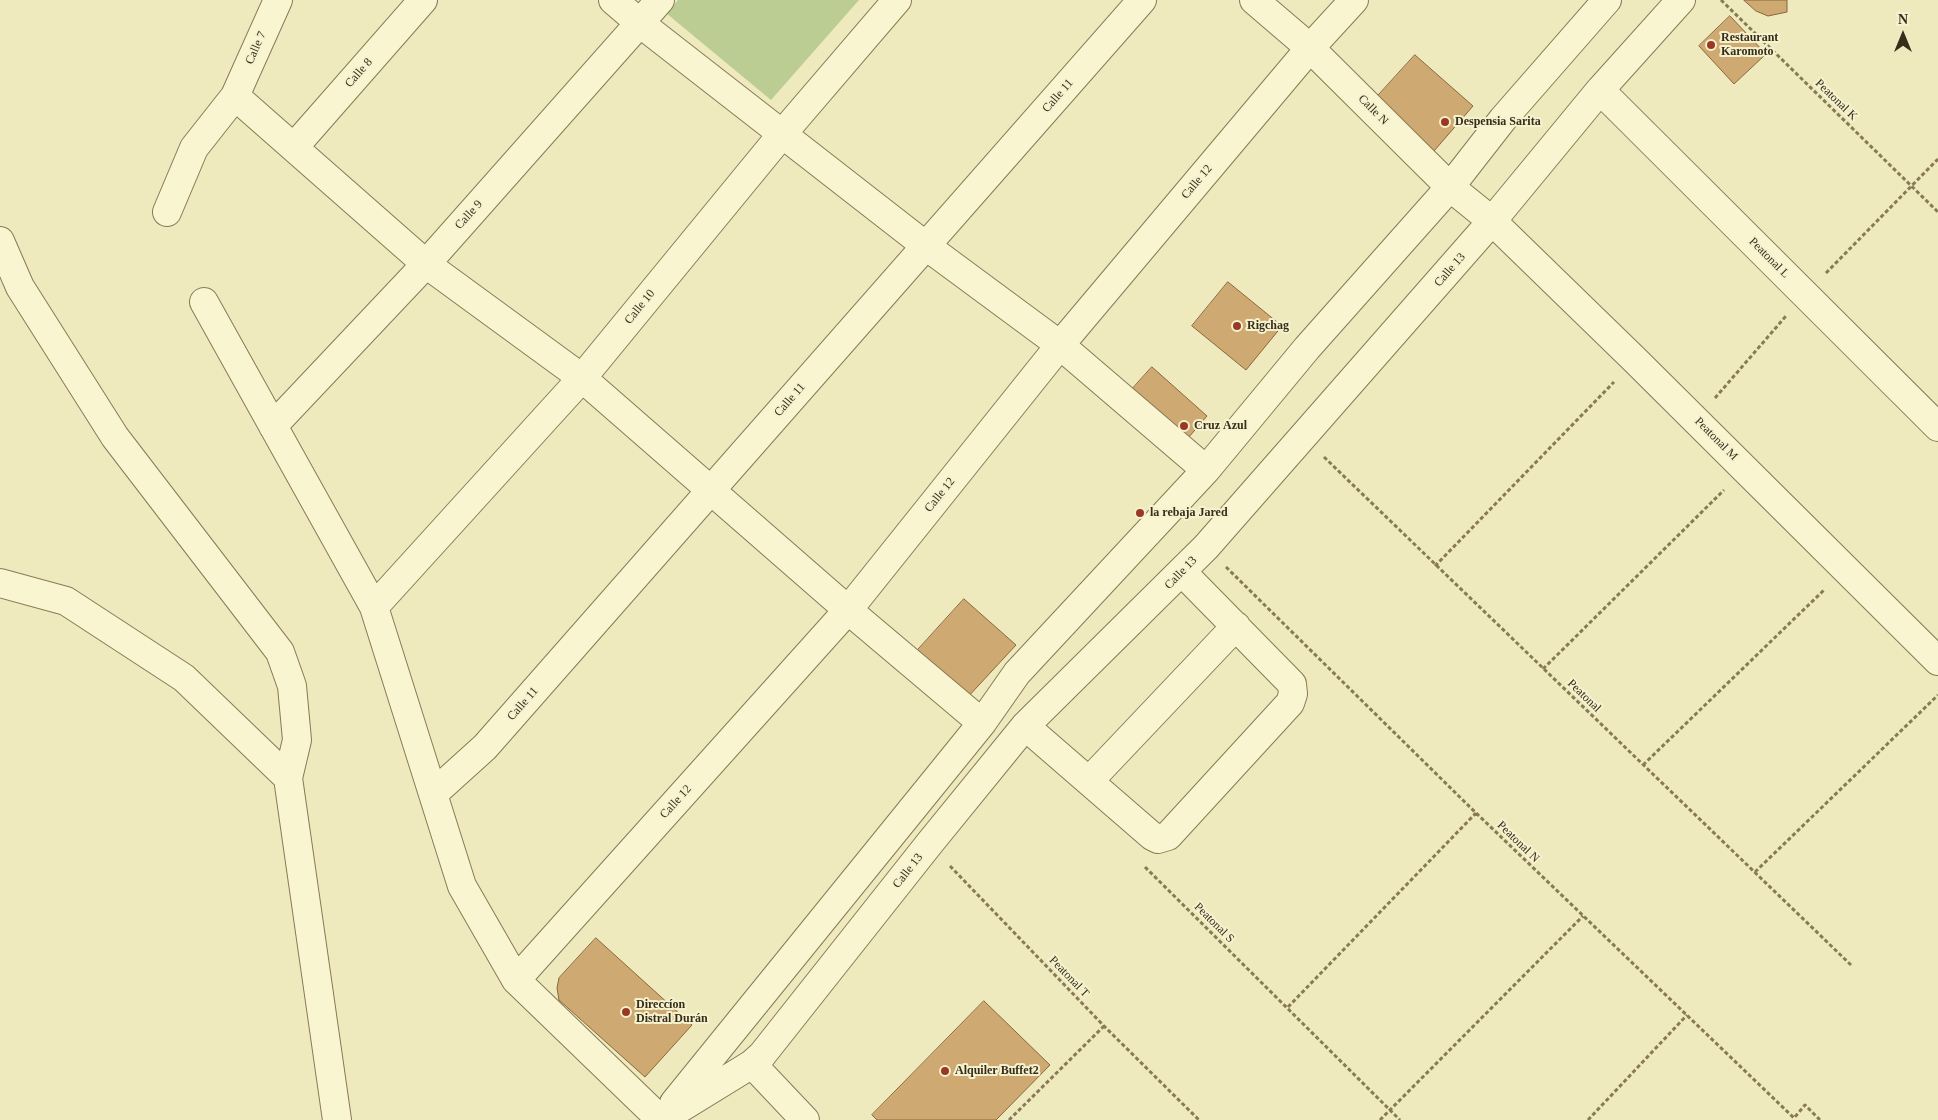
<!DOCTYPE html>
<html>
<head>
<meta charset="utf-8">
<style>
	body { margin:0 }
	#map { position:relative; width:1938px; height:1120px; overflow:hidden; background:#efe9be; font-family:Georgia,serif }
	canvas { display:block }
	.north { position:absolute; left:1878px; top:10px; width:50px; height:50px; -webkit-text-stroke:4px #f6f2ce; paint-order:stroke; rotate:0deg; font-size:14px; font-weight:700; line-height:20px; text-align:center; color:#362d1b }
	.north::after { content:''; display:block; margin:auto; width:18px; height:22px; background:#362d1b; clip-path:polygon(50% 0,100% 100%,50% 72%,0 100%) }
</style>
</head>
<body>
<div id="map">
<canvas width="1938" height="1120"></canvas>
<div class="north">N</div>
</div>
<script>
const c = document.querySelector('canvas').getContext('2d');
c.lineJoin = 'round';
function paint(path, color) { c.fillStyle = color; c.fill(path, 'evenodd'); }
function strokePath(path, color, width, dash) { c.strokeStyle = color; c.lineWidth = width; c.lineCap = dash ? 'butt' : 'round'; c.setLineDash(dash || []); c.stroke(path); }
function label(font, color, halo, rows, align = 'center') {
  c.font = font + ' Georgia,serif'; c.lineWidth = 4; c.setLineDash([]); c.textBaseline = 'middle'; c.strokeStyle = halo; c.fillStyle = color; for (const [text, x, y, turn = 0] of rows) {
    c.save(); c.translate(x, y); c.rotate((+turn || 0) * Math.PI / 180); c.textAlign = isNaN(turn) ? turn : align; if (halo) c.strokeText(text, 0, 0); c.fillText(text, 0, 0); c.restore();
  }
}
const green = new Path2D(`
	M678,0H859L771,100L666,13Z`);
const building = new Path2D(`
	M1744,0H1787V12L1768,16L1756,11Z
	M1730,16L1766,54L1734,84L1699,46Z
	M1415,55L1473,106L1434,151L1375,99Z
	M1228,282L1282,326L1246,370L1192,326Z
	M1152,367L1207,416L1182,445L1126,396Z
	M964,599L1016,645L966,699L915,653Z
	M596,938L692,1025L645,1077L559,1000L557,988L559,978Z
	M984,1001L1050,1065L996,1120H877L872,1115Z`);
const path = new Path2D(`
	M1721,0L1938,212
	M1826,273L1938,159
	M1715,398L1786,316
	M1324,457L1852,966
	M1435,566L1614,382
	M1226,567L1476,813L1794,1118L1805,1105L1820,1120
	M1543,669L1724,490
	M1643,765L1824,590
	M950,866L1104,1026L1199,1120
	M1145,867L1400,1120
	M1755,872L1938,695
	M1288,1007L1476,813
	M1009,1120L1104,1026
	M1380,1120L1583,916
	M1588,1120L1687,1015`);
const minor = new Path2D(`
	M613,0L641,24L926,246L1060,345L1206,470
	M1254,0L1310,48L1450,187L1492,221L1635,360L1938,661
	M1600,90L1938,427
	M235,96L426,264L582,378L848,610L982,723
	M295,146L423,0
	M167,212L194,148L235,96L278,0
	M0,241L20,287L115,437L280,652L292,686L297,740L288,778L337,1120
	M204,302L374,607L462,886L516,980L661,1120
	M273,426L426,264L660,0
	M0,583L66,601L184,678L288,778
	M374,607L582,378L783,133L897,0
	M1025,726L1152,836L1158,839L1168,836L1290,703L1293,694L1292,684L1183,573
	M1089,781L1236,626
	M433,794L485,747L1142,0
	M516,980L848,610L1060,345L1310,48L1354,0
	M752,1064L805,1120
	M674,1103L982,723L1017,673L1206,470L1307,348L1450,187L1503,119L1607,0
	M661,1120L752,1064L762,1055L929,844L1025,726L1206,547L1492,221L1600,90L1681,0`);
const markers = [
	[1711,45,5,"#993924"],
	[1445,122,5,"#993924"],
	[1237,326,5,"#993924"],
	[1184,426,5,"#993924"],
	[1140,513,5,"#993924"],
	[626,1012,5,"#993924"],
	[945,1071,5,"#993924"]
];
const poiNames = [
	["Restaurant",1721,38],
	["Karomoto",1721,52],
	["Despensia Sarita",1455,122],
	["Rigchag",1247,326],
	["Cruz Azul",1194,426],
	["la rebaja Jared",1150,513],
	["Direccíon",636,1005],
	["Distral Durán",636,1019],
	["Alquiler Buffet2",955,1071]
];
const streetNames = [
	["Calle 7",256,48,-66],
	["Calle 8",359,73,-49],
	["Calle 11",1058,96,-49],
	["Peatonal K",1836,100,44],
	["Calle N",1373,110,45],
	["Calle 12",1197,182,-50],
	["Calle 9",469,215,-48],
	["Peatonal L",1769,258,45],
	["Calle 13",1450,270,-49],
	["Calle 10",640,307,-51],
	["Calle 11",790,400,-49],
	["Peatonal M",1716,439,45],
	["Calle 12",940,495,-51],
	["Calle 13",1181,573,-46],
	["Peatonal",1584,696,44],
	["Calle 11",523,704,-49],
	["Calle 12",676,802,-48],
	["Peatonal N",1518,842,44],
	["Calle 13",908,871,-52],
	["Peatonal S",1214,923,45],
	["Peatonal T",1069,977,46]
];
paint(green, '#bbcd92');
paint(building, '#cfa972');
strokePath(building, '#88673b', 1);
strokePath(minor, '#887a56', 30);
strokePath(path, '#887a56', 3, [4, 2.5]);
strokePath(minor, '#faf5d1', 28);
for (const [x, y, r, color] of markers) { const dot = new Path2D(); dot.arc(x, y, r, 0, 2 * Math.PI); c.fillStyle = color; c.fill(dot); strokePath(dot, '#f6f2ce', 2); }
label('bold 12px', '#362d1b', '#f6f2ce', poiNames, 'left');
label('12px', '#362d1b', '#f6f2ce', streetNames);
</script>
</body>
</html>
